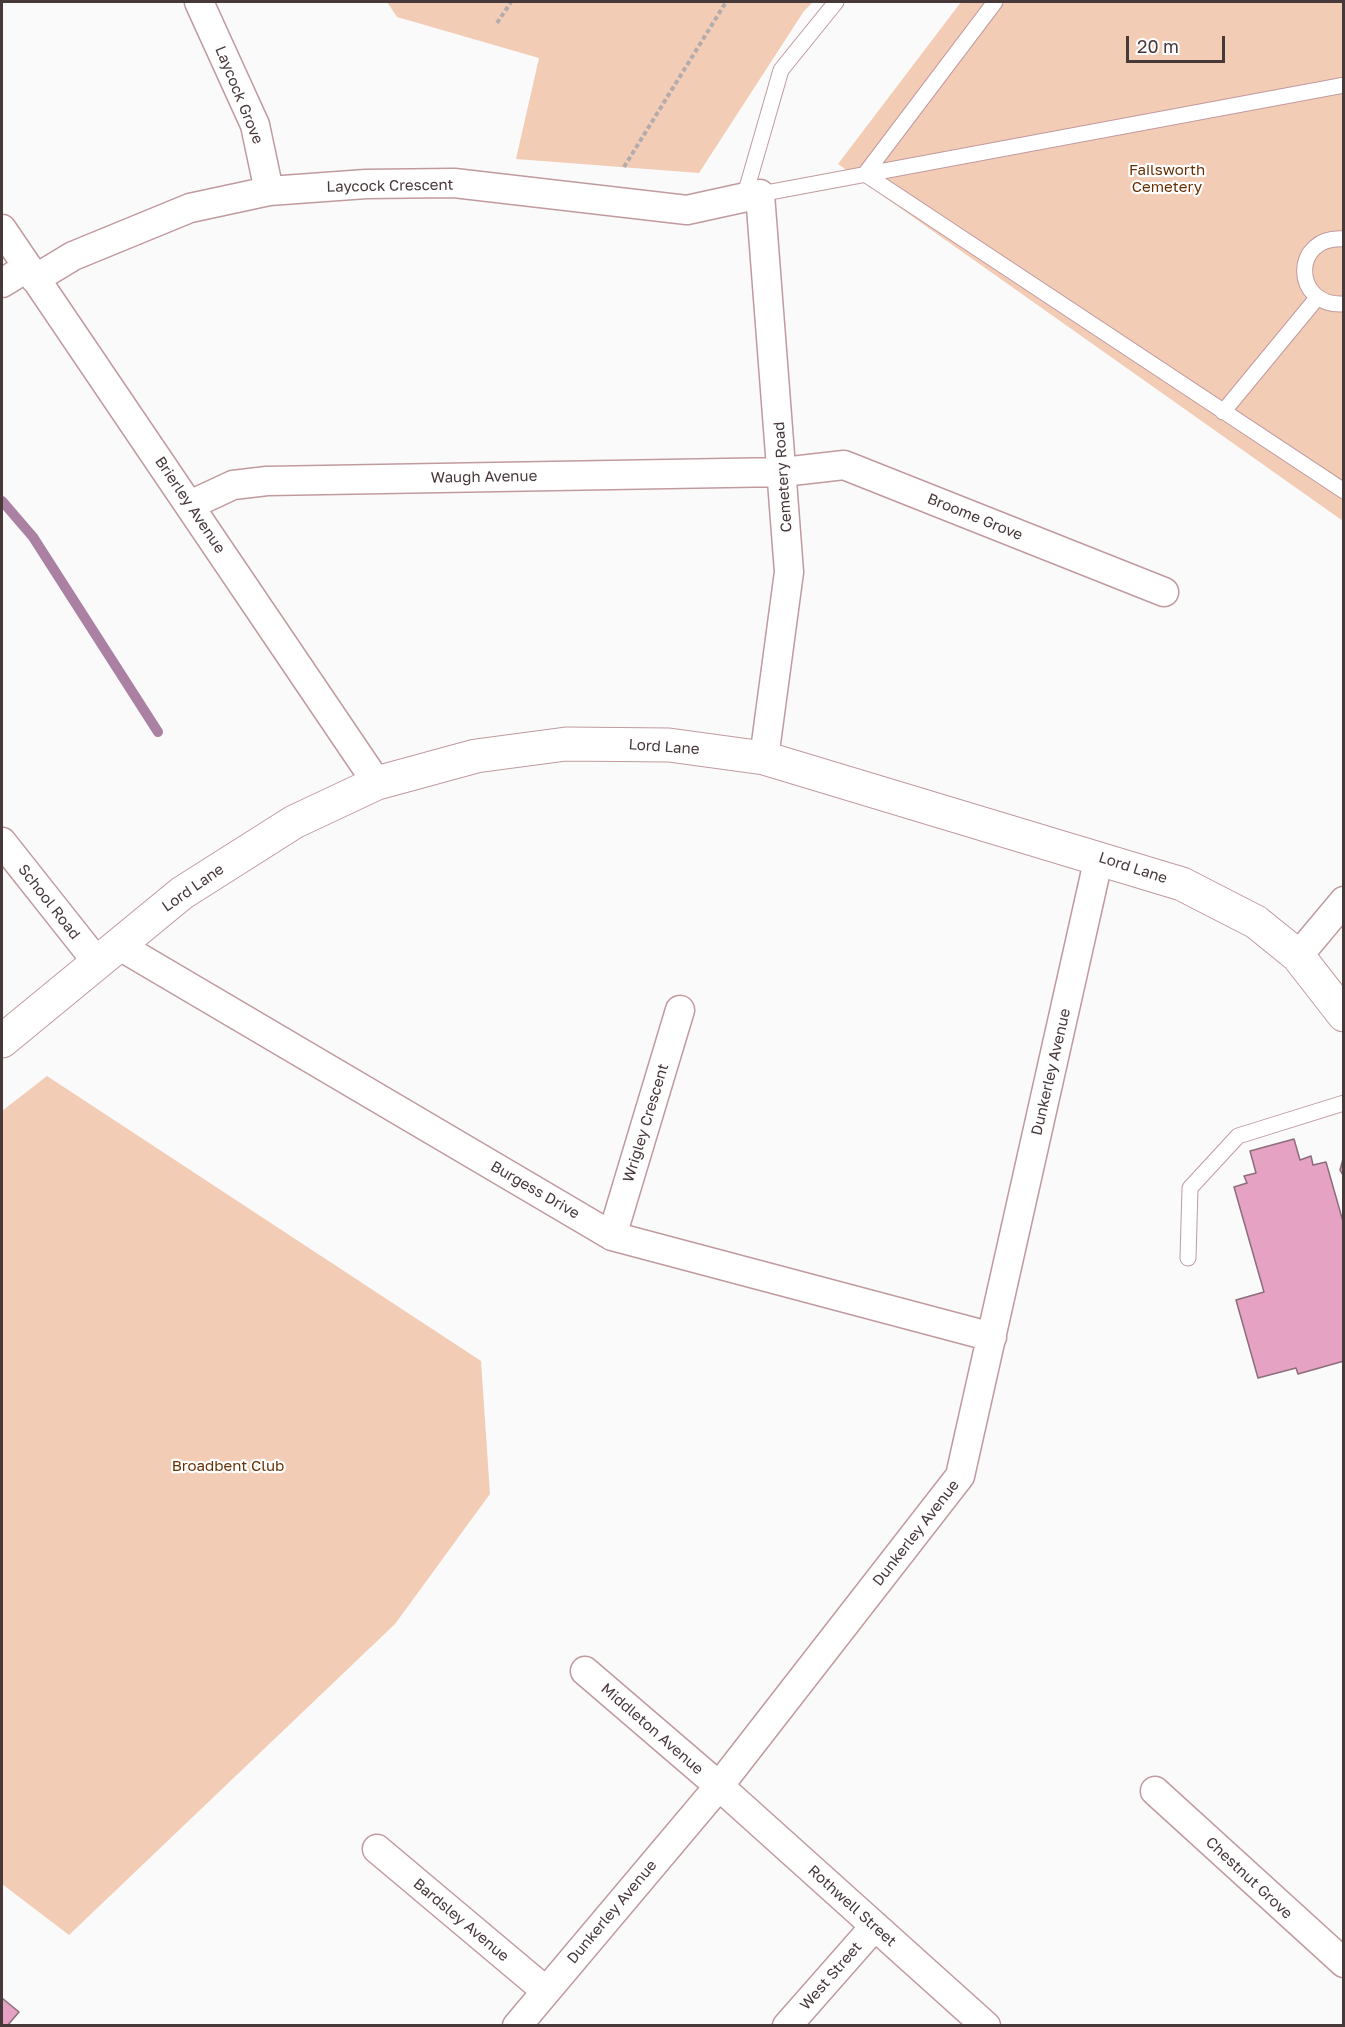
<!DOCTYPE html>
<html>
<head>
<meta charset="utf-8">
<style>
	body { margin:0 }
	#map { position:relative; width:1345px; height:2027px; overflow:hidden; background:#fafafa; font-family:"Golos Text",sans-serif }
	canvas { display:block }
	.frame { position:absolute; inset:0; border:3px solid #47383a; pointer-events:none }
	.scale { position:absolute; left:1126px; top:36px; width:99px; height:27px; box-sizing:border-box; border:3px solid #47383a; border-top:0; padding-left:8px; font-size:18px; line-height:21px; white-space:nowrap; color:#47383a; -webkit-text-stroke:4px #fff; paint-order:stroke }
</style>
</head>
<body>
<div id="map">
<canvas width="1345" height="2027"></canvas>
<div class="frame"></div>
<div class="scale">20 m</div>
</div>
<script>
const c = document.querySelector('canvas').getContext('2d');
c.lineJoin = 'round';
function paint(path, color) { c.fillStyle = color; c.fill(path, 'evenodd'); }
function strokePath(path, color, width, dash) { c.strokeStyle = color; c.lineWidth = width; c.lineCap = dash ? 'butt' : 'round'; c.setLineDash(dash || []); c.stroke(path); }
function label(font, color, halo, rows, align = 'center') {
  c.font = font + ' "Golos Text",sans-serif'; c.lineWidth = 4.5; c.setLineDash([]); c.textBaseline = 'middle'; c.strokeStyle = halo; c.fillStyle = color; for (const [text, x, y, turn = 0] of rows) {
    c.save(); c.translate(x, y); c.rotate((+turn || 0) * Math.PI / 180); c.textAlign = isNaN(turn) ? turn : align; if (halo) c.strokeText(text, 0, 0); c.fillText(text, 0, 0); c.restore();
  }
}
const green = new Path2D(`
	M387,2H813L804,11L699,173L516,159L539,58L397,17Z
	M961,2H1343V521L838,164Z
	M47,1076L481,1361L490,1494L395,1624L69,1935L2,1884V1111Z`);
const stream = new Path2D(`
	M2,501L33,537L158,732`);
const building = new Path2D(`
	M1294,1139L1300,1160L1311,1156L1313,1165L1326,1162L1344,1225V1361L1298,1374L1296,1368L1258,1378L1236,1300L1264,1292L1234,1187L1247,1183L1244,1176L1256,1173L1250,1151Z
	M1343,1159H1344V1177L1340,1170Z
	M2,1998L19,2012L7,2026H2Z`);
const path = new Path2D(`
	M497,23L511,2
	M624,167L726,2`);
const service = new Path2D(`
	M995,2L865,174L1344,491
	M760,194L1344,85
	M744,198L781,70L836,2
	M1344,239C1291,235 1292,307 1344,304
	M1223,412L1317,298
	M1188,1258L1190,1188L1238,1136L1344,1103`);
const minor = new Path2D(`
	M199,2L255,125L269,191
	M2,229L377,783
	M35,279L73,256L190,208L269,191L366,184L454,183L687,210L760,194L789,572L764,758
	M2,283L28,267
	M190,505L233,485L267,481L783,472L844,465L1164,592
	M2,842L97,962
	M118,945L612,1236L992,1337
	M1298,956L1344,901
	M612,1236L680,1010
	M585,1671L719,1786L986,2026
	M1155,1791L1344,1963
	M377,1849L546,1991
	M517,2026L719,1786L960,1476L1099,857
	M787,2026L875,1926`);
const tertiary = new Path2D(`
	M2,1041L182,893L294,822L377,783L476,756L566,744L669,745L764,758L1182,884L1256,922L1298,956L1344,1015`);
const streetNames = [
	["Laycock Grove",239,95,68],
	["Laycock Crescent",390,186,-1],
	["Waugh Avenue",484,477,-1],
	["Cemetery Road",783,477,-94],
	["Brierley Avenue",190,505,56],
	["Broome Grove",975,517,22],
	["Lord Lane",664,747,4],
	["Lord Lane",1133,868,18],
	["Lord Lane",193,888,-35],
	["School Road",49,902,52],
	["Dunkerley Avenue",1051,1072,-77],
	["Wrigley Crescent",646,1123,-73],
	["Burgess Drive",535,1190,30],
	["Dunkerley Avenue",916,1533,-52],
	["Middleton Avenue",652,1729,41],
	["Chestnut Grove",1249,1878,43],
	["Rothwell Street",852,1906,42],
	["Dunkerley Avenue",612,1912,-50],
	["Bardsley Avenue",461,1920,40],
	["West Street",831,1976,-49]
];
const parkNames = [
	["Failsworth",1167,170],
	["Cemetery",1167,187],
	["Broadbent Club",228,1466]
];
paint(green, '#f3ccb6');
strokePath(stream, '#aa81a3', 10);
paint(building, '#e6a2c2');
strokePath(building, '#8c6d7b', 1.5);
strokePath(service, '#c09a9f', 17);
strokePath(minor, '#c09a9f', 31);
strokePath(tertiary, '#c09a9f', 35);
strokePath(path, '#b2acad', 4, [4.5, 3]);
strokePath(service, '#fff', 15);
strokePath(minor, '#fff', 28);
strokePath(tertiary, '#fff', 33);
label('15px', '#47383a', '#fff', streetNames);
label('15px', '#682f03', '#fff', parkNames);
</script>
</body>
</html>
